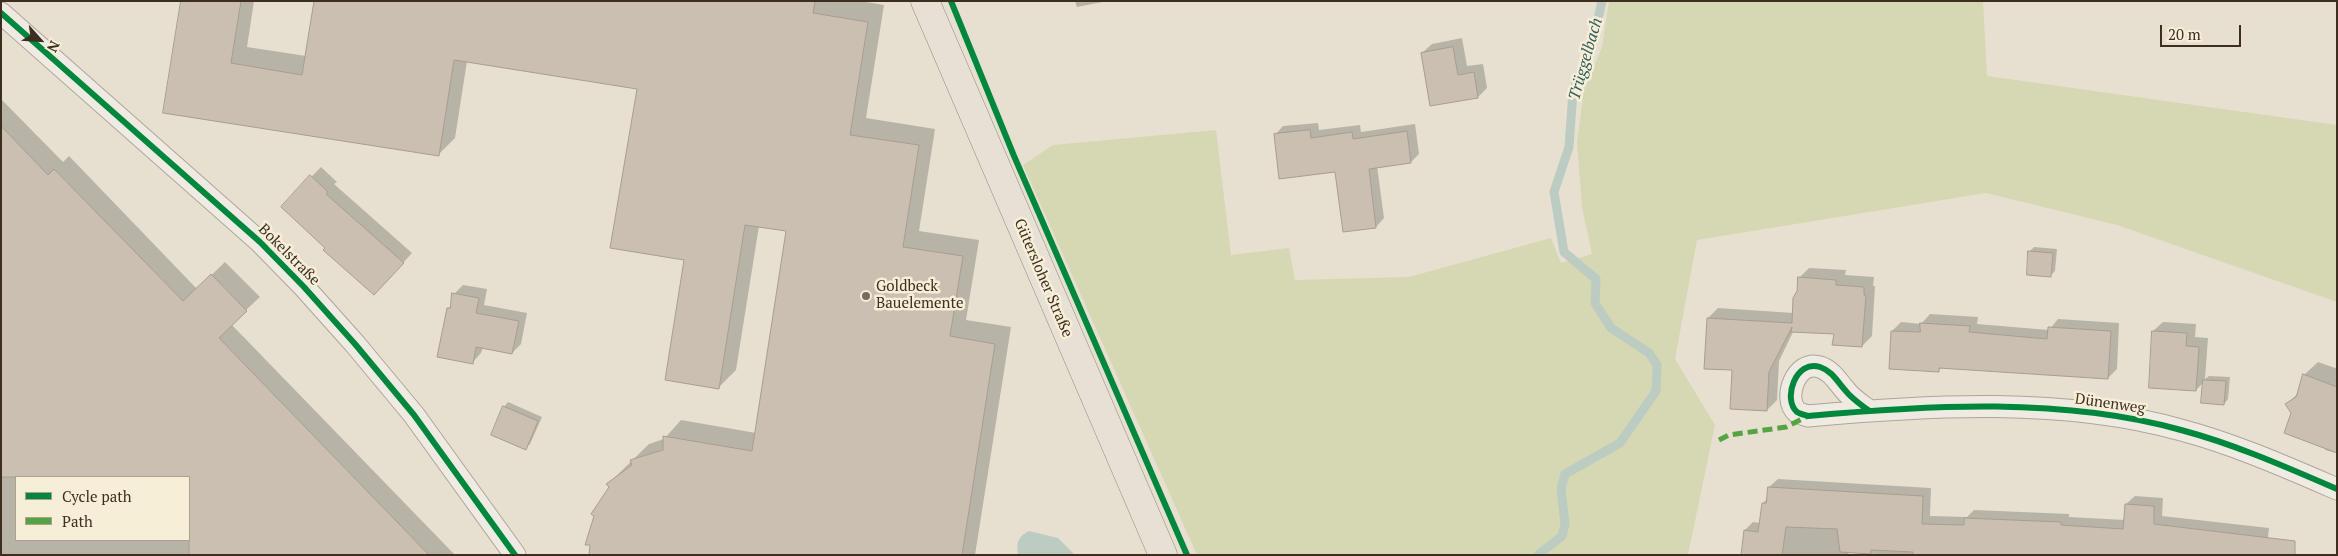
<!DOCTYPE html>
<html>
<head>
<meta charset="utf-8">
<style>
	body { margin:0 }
	#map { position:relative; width:2338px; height:556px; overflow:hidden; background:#e7e0d1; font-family:"PT Serif",serif }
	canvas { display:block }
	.frame { position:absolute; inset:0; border:2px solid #3d2e20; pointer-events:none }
	.legend { position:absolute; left:15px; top:476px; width:175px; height:65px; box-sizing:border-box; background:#f7eed8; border:1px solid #ada18e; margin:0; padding:6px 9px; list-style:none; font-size:15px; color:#3d2e20 }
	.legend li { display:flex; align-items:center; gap:10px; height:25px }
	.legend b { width:25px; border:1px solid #ada18e }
	.north { position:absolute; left:15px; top:15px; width:50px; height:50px; -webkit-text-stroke:4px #f7eed8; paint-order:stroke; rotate:116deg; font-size:14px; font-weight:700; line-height:20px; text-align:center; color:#3d2e20 }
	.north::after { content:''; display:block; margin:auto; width:18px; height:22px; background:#3d2e20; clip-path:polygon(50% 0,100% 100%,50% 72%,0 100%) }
	.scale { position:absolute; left:2160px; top:25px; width:81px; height:22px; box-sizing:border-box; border:2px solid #3d2e20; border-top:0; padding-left:6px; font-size:15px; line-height:18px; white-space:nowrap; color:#3d2e20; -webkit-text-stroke:4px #f7eed8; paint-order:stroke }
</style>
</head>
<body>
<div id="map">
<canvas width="2338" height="556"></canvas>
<div class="frame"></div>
<ul class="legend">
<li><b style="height:6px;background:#00873e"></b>Cycle path</li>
<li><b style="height:6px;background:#54a441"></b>Path</li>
</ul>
<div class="north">N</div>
<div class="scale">20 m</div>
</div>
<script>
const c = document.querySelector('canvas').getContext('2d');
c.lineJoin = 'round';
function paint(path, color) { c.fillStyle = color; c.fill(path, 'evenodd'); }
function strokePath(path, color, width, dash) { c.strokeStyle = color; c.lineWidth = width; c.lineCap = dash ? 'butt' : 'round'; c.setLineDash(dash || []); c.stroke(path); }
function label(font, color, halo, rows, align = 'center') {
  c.font = font + ' "PT Serif",serif'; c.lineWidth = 5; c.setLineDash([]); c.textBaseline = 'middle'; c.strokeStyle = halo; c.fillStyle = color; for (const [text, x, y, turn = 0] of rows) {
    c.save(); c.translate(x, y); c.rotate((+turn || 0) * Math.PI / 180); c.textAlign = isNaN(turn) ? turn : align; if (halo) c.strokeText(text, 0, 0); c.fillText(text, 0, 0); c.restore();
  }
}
const green = new Path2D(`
	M1609,1H1983L1987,76L2337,125V302L2117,225L1986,193L1697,240L1675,359L1715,425L1688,555H1197L1023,165L1053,145L1216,130L1231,255L1289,248L1295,280L1409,277L1551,238L1561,263L1592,254L1582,207L1577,143L1584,90L1602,47Z`);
const water = new Path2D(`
	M1029,531L1058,538L1075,555H1018C1016,542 1018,537 1029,531Z`);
const shadow = new Path2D(`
	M182,1H254L247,47L306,56L315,1H860L884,5L866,118L935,129L919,231L979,240L966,320L1011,327L975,555H591L611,487L608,484L649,444L664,439L681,420L756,433L787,230L759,226L736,370L719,387L638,88L467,61L455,138L438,155L165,112Z
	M1075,1H1108L1077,7Z
	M1462,38L1467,66L1483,64L1487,88L1478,97L1422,53L1432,44Z
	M1,99L63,162L69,156L197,289L225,262L260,297L231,324L455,555H1ZM16,477H189V540H16Z
	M1318,123L1319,130L1360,125L1361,132L1415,124L1419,154L1411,162L1377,166L1384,218L1376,227L1337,171L1275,135L1283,126Z
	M321,167L337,182L334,184L412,253L384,284L282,207Z
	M2034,247L2057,249L2055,271L2050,276L2029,252Z
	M1809,268L1846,270L1845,275L1874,277L1873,286H1875L1872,336L1862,346L1835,333L1794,330L1779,361L1777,400L1767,410L1733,369L1708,318L1718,308L1794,313L1799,278Z
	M463,285L487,289L484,305L527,313L521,344L512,353L483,347L481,353L473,362L448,308L452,305L454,294Z
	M1930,314L1978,317L1977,324L2049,330L2058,319L2119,323L2117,369L2108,378L1942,367L1938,371L1892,331L1901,322L1921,324Z
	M2163,322L2196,324L2195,337L2208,338L2205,379L2209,376L2230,377L2228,399L2224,404L2204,382L2196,390L2153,331Z
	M2318,362L2335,368L2337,367V453L2325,450L2326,448L2292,413L2287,404L2299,392L2304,375Z
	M508,402L542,417L530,444L525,448L504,407Z
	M1778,479L1931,488L1930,516L1967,517L1974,510L2069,514V517L2125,520L2126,504L2135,496L2163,498L2162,516L2269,528L2266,555H1890L1849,552L1848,555H1742L1745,530L1753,522L1760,523L1763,503L1768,498L1769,487Z`);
const stream = new Path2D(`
	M1538,555L1562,536L1565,524L1561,489L1565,474L1620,443L1656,391L1657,365L1649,353L1611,328L1595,303L1596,279L1564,252L1554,192L1569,147L1573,91L1593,41L1602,1`);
const building = new Path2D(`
	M181,1H241L231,63L302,75L314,1H815L813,13L868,22L850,135L919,145L903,247L963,256L950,336L995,344L962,555H589L590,545H585L594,516L591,514L609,487L606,484L632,465L630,460L663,450V436L752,451L786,231L745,225L719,389L665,380L684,260L610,248L637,89L454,60L439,156L163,113Z
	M1453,47L1458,75L1474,72L1478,98L1430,106L1421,53Z
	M1,126L48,175L54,169L183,301L211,274L247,311L219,338L429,555H189V477H1Z
	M1310,130L1311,138L1352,132L1353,139L1407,131L1411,163L1369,169L1376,228L1343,232L1335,172L1279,179L1274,134Z
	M310,175L328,192L326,194L404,263L374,295L323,250L325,248L281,207Z
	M2028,251L2053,253L2051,277L2027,275Z
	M1798,277L1836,280V285L1864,287V295L1866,296L1862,347L1832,345L1834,334L1791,332L1792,327L1769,372L1767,411L1730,409L1732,370L1704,369L1707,318L1792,323L1793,298L1797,291Z
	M452,293L479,298L476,313L519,321L512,354L476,347L473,364L437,357L447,308H450Z
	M1920,323L1970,326L1969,332L2047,339L2048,327L2111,331L2108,379L1939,368V372L1889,369L1891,331L1920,332Z
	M2152,331L2187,333L2186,346L2199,347L2196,391L2149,388Z
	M2303,374L2337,387V453L2284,433L2291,413L2285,404L2296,397Z
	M2203,380L2226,381L2224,405L2201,403Z
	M503,406L538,421L526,450L491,435Z
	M1768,487L1923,496L1922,524L1964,525V518L2061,522V525L2123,529L2125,504L2154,506V524L2295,541V555H1913V552L1871,550V554L1840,552L1837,529L1786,527L1782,555H1741L1744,530L1758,532L1762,503H1766Z`);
const minor = new Path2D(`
	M1,13L260,242L304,287L355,344L414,415L515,555
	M1868,410C1860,404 1851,398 1845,390C1837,381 1832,371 1820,367C1796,359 1782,399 1797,412C1800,414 1805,415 1808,416C1928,405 2064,397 2181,430C2234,444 2286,467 2337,489`);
const primary = new Path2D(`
	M925,1L1163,555`);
const quiet = new Path2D(`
	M1719,440L1729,435L1786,427L1808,416`);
const cycleway = new Path2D(`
	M951,1L1014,156L1187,555
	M1,13L260,242L304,287L355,344L414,415L515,555
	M1868,410C1860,404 1851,398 1845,390C1837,381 1832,371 1820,367C1796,359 1782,399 1797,412C1800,414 1805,415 1808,416C1928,405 2064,397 2181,430C2234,444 2286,467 2337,489`);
const markers = [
	[866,296,5,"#786c5e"]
];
const streetNames = [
	["Bokelstraße",289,255,45],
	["Gütersloher Straße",1043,278,67],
	["Dünenweg",2110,404,8]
];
const poiNames = [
	["Goldbeck",876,287],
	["Bauelemente",876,304]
];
const waterNames = [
	["Trüggelbach",1586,59,-74]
];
paint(green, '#d6d7b3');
paint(water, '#bcccc2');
paint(shadow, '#0003');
strokePath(stream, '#bcccc2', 9);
paint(building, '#cbbfb2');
strokePath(building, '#a89c90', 1);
strokePath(minor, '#ada599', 23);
strokePath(primary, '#928b80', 29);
strokePath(minor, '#efebe3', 21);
strokePath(primary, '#e6e1d4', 28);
strokePath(quiet, '#54a441', 5, [10, 5]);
strokePath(cycleway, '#00873e', 6);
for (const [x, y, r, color] of markers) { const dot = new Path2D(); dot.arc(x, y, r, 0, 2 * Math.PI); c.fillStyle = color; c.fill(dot); strokePath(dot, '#f7eed8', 2); }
label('15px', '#3d2e20', '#f7eed8', streetNames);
label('15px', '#3d2e20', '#f7eed8', poiNames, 'left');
label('italic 16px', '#2f5d5a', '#f7eed8', waterNames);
</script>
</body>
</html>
